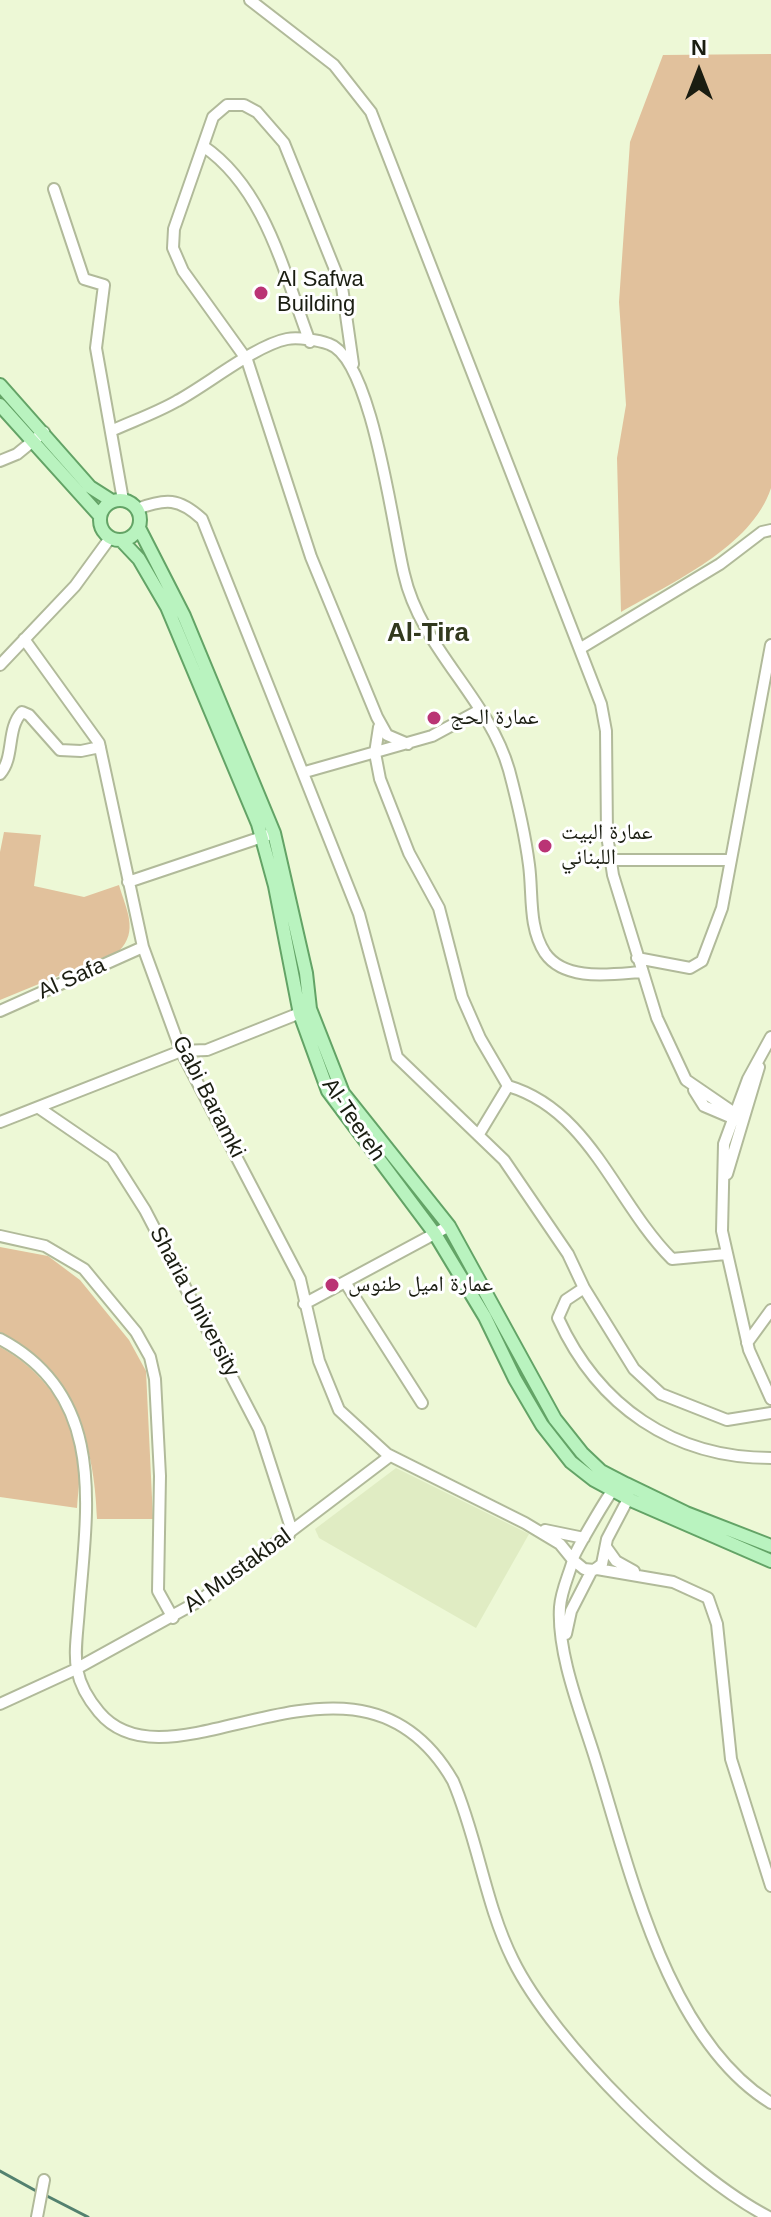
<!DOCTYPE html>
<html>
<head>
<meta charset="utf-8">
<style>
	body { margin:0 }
	#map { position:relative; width:771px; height:2217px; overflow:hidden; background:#edf8d6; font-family:Helvetica,sans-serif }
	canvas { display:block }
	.north { position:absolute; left:659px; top:32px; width:80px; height:80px; -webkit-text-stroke:6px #fff; paint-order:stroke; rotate:0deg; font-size:22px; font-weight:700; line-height:32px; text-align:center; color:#1a1d11 }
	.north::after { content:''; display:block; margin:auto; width:28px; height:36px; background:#1a1d11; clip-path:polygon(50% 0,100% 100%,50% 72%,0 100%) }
</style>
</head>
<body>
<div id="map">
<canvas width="771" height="2217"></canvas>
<div class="north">N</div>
</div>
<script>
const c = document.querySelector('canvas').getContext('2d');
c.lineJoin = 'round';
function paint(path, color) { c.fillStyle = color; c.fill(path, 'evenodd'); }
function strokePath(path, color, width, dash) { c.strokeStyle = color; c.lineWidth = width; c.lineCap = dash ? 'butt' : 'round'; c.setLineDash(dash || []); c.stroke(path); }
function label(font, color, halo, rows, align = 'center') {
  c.font = font + ' Helvetica,"Noto Naskh Arabic",sans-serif'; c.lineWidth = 6; c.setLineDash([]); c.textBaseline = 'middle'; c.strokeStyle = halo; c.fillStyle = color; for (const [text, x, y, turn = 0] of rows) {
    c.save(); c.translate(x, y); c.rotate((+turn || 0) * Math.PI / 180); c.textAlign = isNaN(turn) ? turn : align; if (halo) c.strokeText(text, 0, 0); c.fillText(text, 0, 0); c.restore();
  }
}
const built = new Path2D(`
	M396,1468L529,1534L476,1628L319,1538L315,1529Z`);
const green = new Path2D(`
	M771,54V488C752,547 671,583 621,612L617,458L626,405L619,302L630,142L663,55Z
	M4,832L41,835L34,886L84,897L119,885C126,909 139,931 119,951L0,1000V852Z
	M0,1247L48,1256L80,1280L129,1340L146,1371L153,1519H97C95,1443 72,1369 0,1332Z
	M0,1347C40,1368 74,1412 79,1457C81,1474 78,1492 77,1508L0,1497Z`);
const stream = new Path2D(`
	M0,2171L38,2192
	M45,2195L88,2217`);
const minor = new Path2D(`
	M250,0L334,65L371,112L601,704L606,731L607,835L613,875L657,1018L686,1080L743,1119
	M203,146C266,189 284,274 310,342
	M54,189L84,279L104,285L96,348L123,500
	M353,364L342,287L284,143L257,112L244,105H227L213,117L174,229L173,248L183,271L247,360L311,557L377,717L387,735L408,744
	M111,431C133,421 156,413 177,401C207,385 256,345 287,339C298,337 318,340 329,344C372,358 393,530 404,574C421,649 488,697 509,770C517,800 525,834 529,865C533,894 528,927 545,953C565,982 612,974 642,972
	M0,461L17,454L44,432
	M137,509C166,498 179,498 202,519L359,914L397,1057L504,1160L568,1254L584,1288L634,1369L661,1394L727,1420L771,1413
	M24,639L99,743L143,947L181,1051L300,1279L319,1361L339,1410L387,1454L525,1523L560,1544L573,1560C569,1575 561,1591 560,1607C557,1655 582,1715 596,1761C630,1870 667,2039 771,2103
	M581,648L720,564L762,532L771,530
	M0,665L75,586L110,538
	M379,727L375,753L380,779L409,853L439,908L462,997L480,1038L508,1086C590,1110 615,1202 672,1259L726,1254
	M305,772L432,736L480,710
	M0,774C15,757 6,729 22,712L29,715L60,750L81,751L100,747
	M610,860H730
	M128,882L274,833
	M637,958L690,968L702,961L722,908L771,645
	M0,1011L143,947
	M771,1037L748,1079L724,1144L722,1231L749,1350L771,1399
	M694,1090L704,1106L737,1120
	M39,1108L112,1158L145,1210L259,1429L290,1525L289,1535
	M0,1122L181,1051L207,1050L305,1011
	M479,1134L508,1086
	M727,1174L759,1067
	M0,1236L45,1246L84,1269L136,1332L150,1357L155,1379L160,1476L158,1591L173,1618
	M345,1282L422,1403
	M584,1288L566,1300L558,1318C598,1406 673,1458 771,1458
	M304,1304L449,1226
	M0,1339C108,1396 87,1508 79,1609C76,1653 68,1675 99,1712C172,1800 357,1614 453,1781C478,1839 485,1904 513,1960C553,2042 688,2176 769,2217
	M747,1343L771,1310
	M626,1484L628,1499L607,1539L602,1564L594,1570L584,1569L573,1560C573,1554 604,1503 610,1494C614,1488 620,1487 626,1484Z
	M545,1530L584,1538
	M606,1547L616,1561L634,1571
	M597,1569L673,1582L708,1598L717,1624L731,1759L771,1886
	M566,1634L571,1611L592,1570
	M0,1704L74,1670L199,1601L390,1456
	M37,2217L44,2180`);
const major = new Path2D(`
	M0,385L90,487L112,501
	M0,405L100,516
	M100 520a20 20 0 1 1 40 0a20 20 0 1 1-40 0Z
	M139,528L184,616L274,833L306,973L310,1009L343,1093L449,1226L555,1419L582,1453L601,1471L626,1484L686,1513L771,1546
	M121,540L139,559L167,607L258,824L275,886L300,1014L328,1091L435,1234L485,1317L515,1379L542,1425L571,1462L594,1480L633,1501L771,1561`);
const markers = [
	[261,293,8,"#ba3475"],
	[434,718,8,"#ba3475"],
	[545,846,8,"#ba3475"],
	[332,1285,8,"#ba3475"]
];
const poiNames = [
	["Al Safwa",277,280],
	["Building",277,305],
	["عمارة الحج",450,718],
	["عمارة البيت",561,833],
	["اللبناني",561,858],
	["عمارة اميل طنوس",348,1285]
];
const streetNames = [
	["Al Safa",72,979,-24],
	["Gabi Baramki",208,1097,63],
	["Al-Teereh",353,1120,56],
	["Sharia University",194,1302,62],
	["Al Mustakbal",238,1571,-36]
];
const quarterNames = [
	["Al-Tira",428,634]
];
paint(built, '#e0ecc3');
paint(green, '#e1c19c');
strokePath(stream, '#53816f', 3);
strokePath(minor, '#b1ba9a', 14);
strokePath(major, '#63a366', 16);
strokePath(minor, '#fff', 10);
strokePath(major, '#b9f3bf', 12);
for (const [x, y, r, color] of markers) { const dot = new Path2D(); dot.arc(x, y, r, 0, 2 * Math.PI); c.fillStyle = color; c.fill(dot); strokePath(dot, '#fff', 3); }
label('22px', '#1a1d11', '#fff', poiNames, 'left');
label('22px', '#1a1d11', '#fff', streetNames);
label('bold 26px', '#32391e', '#fff', quarterNames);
</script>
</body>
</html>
